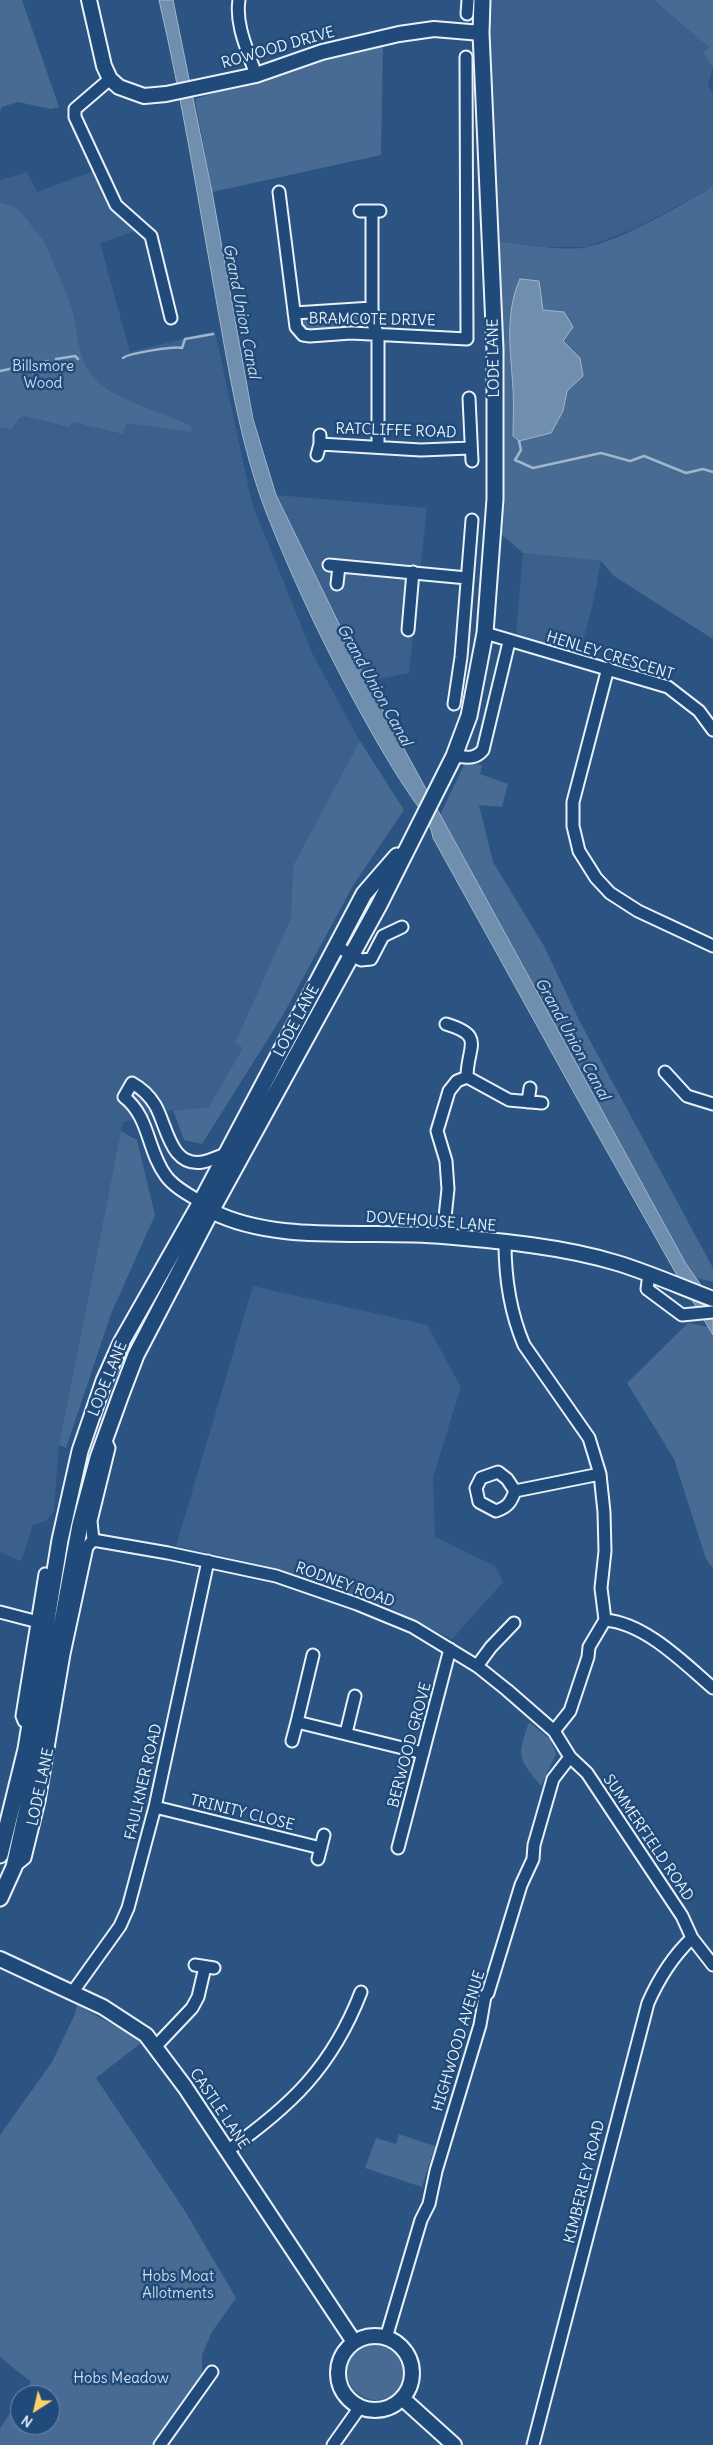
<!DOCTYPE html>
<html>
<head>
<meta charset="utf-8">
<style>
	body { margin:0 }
	#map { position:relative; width:713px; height:2445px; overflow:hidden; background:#2b5482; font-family:Delius,sans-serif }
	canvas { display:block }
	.north { position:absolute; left:10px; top:2385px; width:50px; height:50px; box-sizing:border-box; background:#1f4a7a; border:1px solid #6f8dac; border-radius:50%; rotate:215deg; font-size:14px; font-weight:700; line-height:20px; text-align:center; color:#e8f1f8 }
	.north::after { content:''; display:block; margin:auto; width:18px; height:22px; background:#ffd166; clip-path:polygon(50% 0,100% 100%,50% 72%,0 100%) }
</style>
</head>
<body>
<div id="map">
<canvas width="713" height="2445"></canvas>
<div class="north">N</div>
</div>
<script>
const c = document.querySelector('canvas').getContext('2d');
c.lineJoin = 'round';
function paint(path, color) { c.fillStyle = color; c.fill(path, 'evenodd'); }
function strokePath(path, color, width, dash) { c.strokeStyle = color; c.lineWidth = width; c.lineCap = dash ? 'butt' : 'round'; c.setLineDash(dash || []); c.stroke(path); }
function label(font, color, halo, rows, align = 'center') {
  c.font = font + ' Delius,sans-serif'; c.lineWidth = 5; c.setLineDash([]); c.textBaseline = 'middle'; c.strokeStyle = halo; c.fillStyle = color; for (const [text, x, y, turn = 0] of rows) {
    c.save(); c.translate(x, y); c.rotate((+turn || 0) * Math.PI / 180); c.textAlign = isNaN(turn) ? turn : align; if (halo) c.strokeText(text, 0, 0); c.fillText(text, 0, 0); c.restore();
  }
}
const built = new Path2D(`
	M492,0H713L709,47L703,53L713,68L708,84L713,94V185L706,191L636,228L587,247H542L497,241L489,13Z
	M105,167L119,202L147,227L100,243L130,352L215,331L252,503L313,655L360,741L334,831L243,1048L208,1109L173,1110L123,1122L59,1445L54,1511L46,1521L33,1525L21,1561L0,1552V180L27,172L37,192Z
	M276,495L427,508L409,673L367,681Z
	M523,553L601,561L592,608L580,652L524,639L516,632Z
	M253,1286L427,1325L461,1387L433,1477L435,1537L495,1566L503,1582L452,1639L390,1608L322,1583L240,1560L176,1546Z`);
const green = new Path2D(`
	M0,0H22L59,107L51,109L18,102L2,107L0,112Z
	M654,0H713V68L703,53L709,47Z
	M383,43L381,155L212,192L195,99Z
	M713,185V639L614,576L601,561L523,553L499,532L497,241C520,244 566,252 588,247C630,236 669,211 706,191Z
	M0,203C27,207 26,225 43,239C52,260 62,281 70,303C81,332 73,363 103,386C123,402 162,412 187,424L191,427L192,432L126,423L123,434L73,422L69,427L25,416L19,418L12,429L0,427Z
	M363,314L369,324L363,330L307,332L300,325L305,318Z
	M360,741L404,810L354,884L283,1015L202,1144L184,1140L173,1110L208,1108L243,1048L235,1043L291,918L293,866Z
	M465,763L482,765L480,774L508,784L502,807L479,805L493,862L544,946L580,1022L713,1268V1282L693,1277L440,815Z
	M121,1131L137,1140L155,1215L111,1314L66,1448L59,1445Z
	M688,1323L709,1327L713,1335V1568L706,1559L674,1459L627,1383Z
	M529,1722L550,1739L556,1754L541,1786C517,1756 517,1758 529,1722Z
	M77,2005L126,2032L141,2043L96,2078L185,2211L236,2298L212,2332L202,2355V2374L152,2445H0V2428L20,2399V2425H50V2395H22L31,2382L0,2357V2135L52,2062L75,2014Z
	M399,2134L435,2146L422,2187L365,2168L376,2138L396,2144Z
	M347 2371a29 29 0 1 1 58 0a29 29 0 1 1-58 0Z`);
const water = new Path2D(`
	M159,0H173L212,192L253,419L276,495L367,681L686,1264L713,1302V1335L674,1270L578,1100L433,838C430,819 418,808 408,792C397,776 387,759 377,742C335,669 297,591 266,512C240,444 229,371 216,299C198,199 182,99 159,0Z
	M520,279L539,281L543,310L564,312L573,327L563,341L580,358L583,376L567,391L563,411L551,433L519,441L513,436C513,420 514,405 513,389C511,353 504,314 520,279Z`);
const stream = new Path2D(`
	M123,358C129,353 175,346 182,348L185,339L213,334
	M56,359L75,356L78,359
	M0,371L48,361
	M519,441L521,450L515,460L533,468L601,453L630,461L644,456L686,473L703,469L713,472`);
const minor = new Path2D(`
	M239,0C235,25 248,51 256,75
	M467,14L468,0
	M110,79L75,109V117L116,205L151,236L171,318
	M279,192L296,327L303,335L310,336L351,333L467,339L466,57
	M360,211H380
	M372,211V308L373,324L378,334V447
	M294,313L372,308
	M469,398L472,461
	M320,444L421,450L470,448
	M317,455L320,444V435
	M329,565L467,578
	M337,584L339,566
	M408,630L413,572
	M485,633L668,687L699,711L713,730
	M608,668L573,802V826L579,851L596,878L610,893L638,911L713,946
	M454,704L461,657L472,520
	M454,756C466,757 475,760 483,750L509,642
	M336,946L361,960L371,959L383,936L402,927
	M665,1072L687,1096L713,1104
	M467,1077L509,1100L542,1103
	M528,1102L530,1088
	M201,1202C189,1195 174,1187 166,1176C147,1151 150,1117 124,1097L132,1083C141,1088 149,1095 155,1105C167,1125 170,1168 203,1162C211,1160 219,1156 226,1154
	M443,1236L448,1189L446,1161L437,1131L449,1091L457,1081L467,1077C467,1046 486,1036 446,1024
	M505,1243C505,1279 510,1312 524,1345L589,1438L600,1474L604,1512L605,1551L601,1588L605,1620L589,1647L588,1657L570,1711L554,1731
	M649,1274L647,1289L682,1315L713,1312
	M515,1491L507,1479L498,1472L481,1478L476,1488L479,1502L496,1511C508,1507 511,1502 515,1491L600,1474
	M93,1540L168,1553L276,1576L357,1604L413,1627L477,1666L507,1690L554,1731L570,1757L587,1773L682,1916L692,1938L713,1965
	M0,1612L42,1623
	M605,1620C645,1623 684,1663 713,1688
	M313,1655L297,1722L423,1753
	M477,1666L491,1647L514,1623
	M30,1721H24L22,1716L45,1574
	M346,1733L355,1696
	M292,1741L297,1722
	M155,1807L321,1848
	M398,1848L450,1649
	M318,1859L324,1835
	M14,1867L25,1858L39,1801L64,1654L87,1547L93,1540L91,1521L109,1448L105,1439
	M195,1965L214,1968
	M72,1993L120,1926L128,1908L155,1807L208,1561
	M156,2046L192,2008L198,1997L205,1967
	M227,2151C291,2106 332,2067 361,1992
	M386,2338L421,2220L429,2204L436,2171L480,2025L485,1996L488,1993L521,1885L533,1859L534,1845L553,1779L570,1757
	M160,2445L212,2372
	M333,2445L360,2407
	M533,2445L648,2003C659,1978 672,1957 692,1938`);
const tertiary = new Path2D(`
	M89,0L104,66L110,79L119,87L144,96L166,94L256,75L322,52L399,34L434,29L481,33
	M211,1211C279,1245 367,1229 442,1236C500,1241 561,1246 617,1263C650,1273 681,1287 713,1299
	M0,1959L103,2007L146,2035L185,2087L354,2342
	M338 2373a37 37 0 1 1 74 0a37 37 0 1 1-74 0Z
	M402,2398L454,2445`);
const secondary = new Path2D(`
	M0,1855L26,1749L60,1540L80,1451L104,1381L121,1343L201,1202L364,894L397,856
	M0,1898L14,1867L29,1799L80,1525L98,1458L120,1397L136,1355L211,1211L379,905L454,756L469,716L485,633L495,499V349L481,33L482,0`);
const streetNames = [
	["ROWOOD DRIVE",278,48,-16],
	["BRAMCOTE DRIVE",372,320,1],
	["LODE LANE",494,358,-91],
	["RATCLIFFE ROAD",396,431,2],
	["HENLEY CRESCENT",610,656,17],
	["LODE LANE",297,1021,-62],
	["DOVEHOUSE LANE",431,1222,4],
	["LODE LANE",108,1379,-68],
	["RODNEY ROAD",345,1585,20],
	["BERWOOD GROVE",410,1745,-75],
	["FAULKNER ROAD",144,1782,-77],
	["LODE LANE",41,1787,-78],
	["TRINITY CLOSE",242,1813,14],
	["SUMMERFIELD ROAD",648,1838,56],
	["HIGHWOOD AVENUE",459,2041,-73],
	["CASTLE LANE",219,2109,56],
	["KIMBERLEY ROAD",585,2182,-76]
];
const parkNames = [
	["Billsmore",43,367],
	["Wood",43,384],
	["Hobs Moat",178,2277],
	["Allotments",178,2294],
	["Hobs Meadow",121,2379]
];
const waterNames = [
	["Grand Union Canal",241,311,79],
	["Grand Union Canal",374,685,61],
	["Grand Union Canal",572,1039,61]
];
paint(built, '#3a608b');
paint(green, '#476b93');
paint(water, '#708ead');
strokePath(water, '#a0b6cb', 1);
strokePath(stream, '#a0b6cb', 2.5);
strokePath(minor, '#e8f1f8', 15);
strokePath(tertiary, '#e8f1f8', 18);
strokePath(secondary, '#e8f1f8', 19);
strokePath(minor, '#1f4a7a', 11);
strokePath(tertiary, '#1f4a7a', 14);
strokePath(secondary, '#1f4a7a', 15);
label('15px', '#e8f1f8', '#1f4a7a', streetNames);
label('15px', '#d0dde9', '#1f4a7a', parkNames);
label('italic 16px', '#d0dde9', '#1f4a7a', waterNames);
</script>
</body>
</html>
